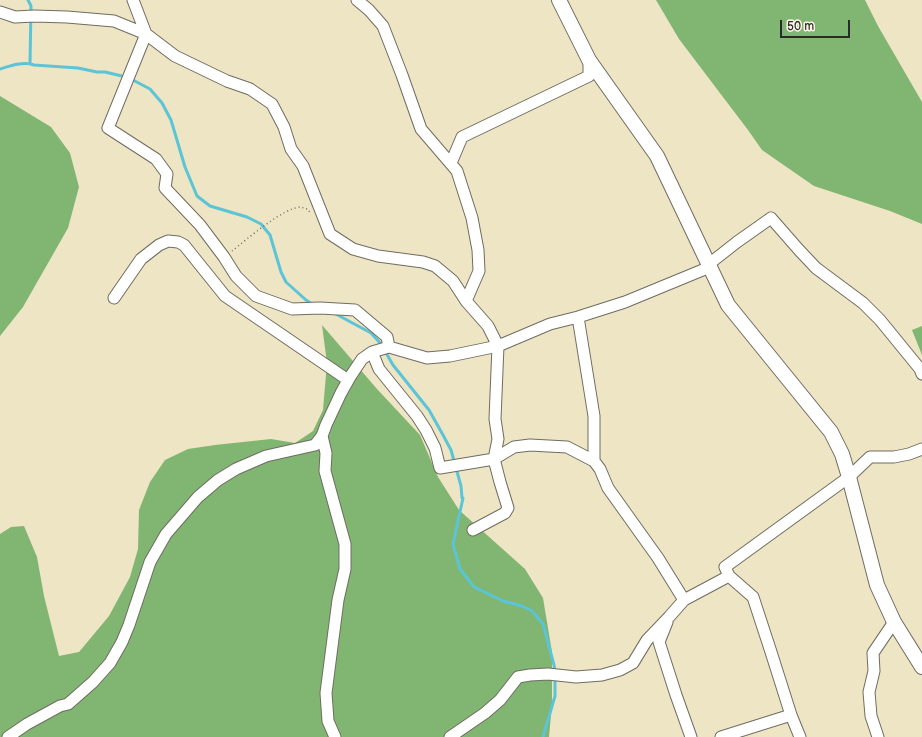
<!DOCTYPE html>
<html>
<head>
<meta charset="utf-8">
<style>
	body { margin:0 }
	#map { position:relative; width:922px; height:737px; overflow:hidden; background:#ede5c4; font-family:"Balsamiq Sans",sans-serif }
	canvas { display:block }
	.scale { position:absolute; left:780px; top:20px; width:70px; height:18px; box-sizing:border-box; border:2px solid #2b2b2b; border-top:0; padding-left:5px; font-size:12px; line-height:14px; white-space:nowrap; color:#2b2b2b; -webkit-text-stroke:3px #fcf5e5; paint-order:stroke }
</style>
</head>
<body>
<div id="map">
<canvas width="922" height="737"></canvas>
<div class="scale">50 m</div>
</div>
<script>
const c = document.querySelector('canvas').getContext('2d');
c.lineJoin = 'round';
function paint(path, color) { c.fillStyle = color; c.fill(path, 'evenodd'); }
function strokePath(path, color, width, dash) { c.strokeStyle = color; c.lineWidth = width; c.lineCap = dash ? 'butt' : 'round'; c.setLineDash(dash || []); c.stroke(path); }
const forest = new Path2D(`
	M656,0H865L878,26L922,102V224L890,211L814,186L762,150L748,130L679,39Z
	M0,96L51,127L70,153L79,187L68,228L23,307L0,336Z
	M322,325L377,389L420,435L438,477L459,510L525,569L543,598L552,652V704L549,737H0V534L11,527L24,526L37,557L44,596L59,656L79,652L109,616L130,577L138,549L139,510L150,482L165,460L188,449L215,445L271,439L295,443L313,431L323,410L327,363Z
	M922,326V355L912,330Z`);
const stream = new Path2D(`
	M28,0L31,6L30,64
	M0,69C10,66 24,61 34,65L78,68L97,72H105L126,77
	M131,79L150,89L162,103L171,120L185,167L197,196L210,206L247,217L261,224L270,235L281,272L286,282L306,300L312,304
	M334,313L371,333L381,344L393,365L429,410L443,435L451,450L461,486L462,498H463L453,544L460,569L474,587L503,601L522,606L532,611L543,624L554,665L555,672
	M543,737L555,696V678`);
const path = new Path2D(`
	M232,251C246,240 284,207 301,207C304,208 306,209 308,209L310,213`);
const minor = new Path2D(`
	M133,0L146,34L108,128L156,159L167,174L165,188L200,225L224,257L236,276L256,296L292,309L320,308L355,310L387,337L389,347
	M357,0L369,10L383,26L402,75L421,129L457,171L472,218L478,250L479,271L466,301
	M0,12L15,17L34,16L67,17L114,21L146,34L175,56L227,81L250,89L272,104L284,127L291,149L303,166L330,234L353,249L378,256L423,262L435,266L453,281L466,301L488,326L498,346L495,419L498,439L494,459L514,447L530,445L567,447L594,461L600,469L608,488L658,558L684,600L729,576L725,567L849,477L870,457H894L909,454L922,449
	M451,163L462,137L589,76V60
	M709,264L737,242L771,218L799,250L816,268L863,303L880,320L920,369L922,374
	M114,298L141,259L159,245L168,241L178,242L184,245L225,296L348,380
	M578,317L594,416V461
	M372,352L379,369L417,416L426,430L435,448L440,468L494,459L500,482L508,508L505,513L473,530
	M322,436L326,453L325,471L345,544V569L338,600L326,693L328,721L335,737
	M729,576L753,597L771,652L791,715L800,737
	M667,622L659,642L676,695L691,737
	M8,737L27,724L60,706L68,704L93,682L110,663L122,642L129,625L150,562L166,534L198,497L218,480L236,469L266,456L315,445L322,436L326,425L341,393L350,377L362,359L372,352L389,347L427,358L450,356L498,346L550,324L578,317L625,302L710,267
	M450,737L485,713L500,700L518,677L530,675L548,674L576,677L602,675L620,670L633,663L647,640L669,617L684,600
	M721,737L791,715
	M878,737L871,716L869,692L874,671L873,653L894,622`);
const tertiary = new Path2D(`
	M559,0L589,60L657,156L728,305L831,432L842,454L849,477L877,585L894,622L922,667`);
paint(forest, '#80b672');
strokePath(stream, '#5bc4d6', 3);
strokePath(minor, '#6f6c61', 13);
strokePath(tertiary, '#6f6c61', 16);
strokePath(path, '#6f6c61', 1.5, [1, 3]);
strokePath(minor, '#fff', 11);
strokePath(tertiary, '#fff', 14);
</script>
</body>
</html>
